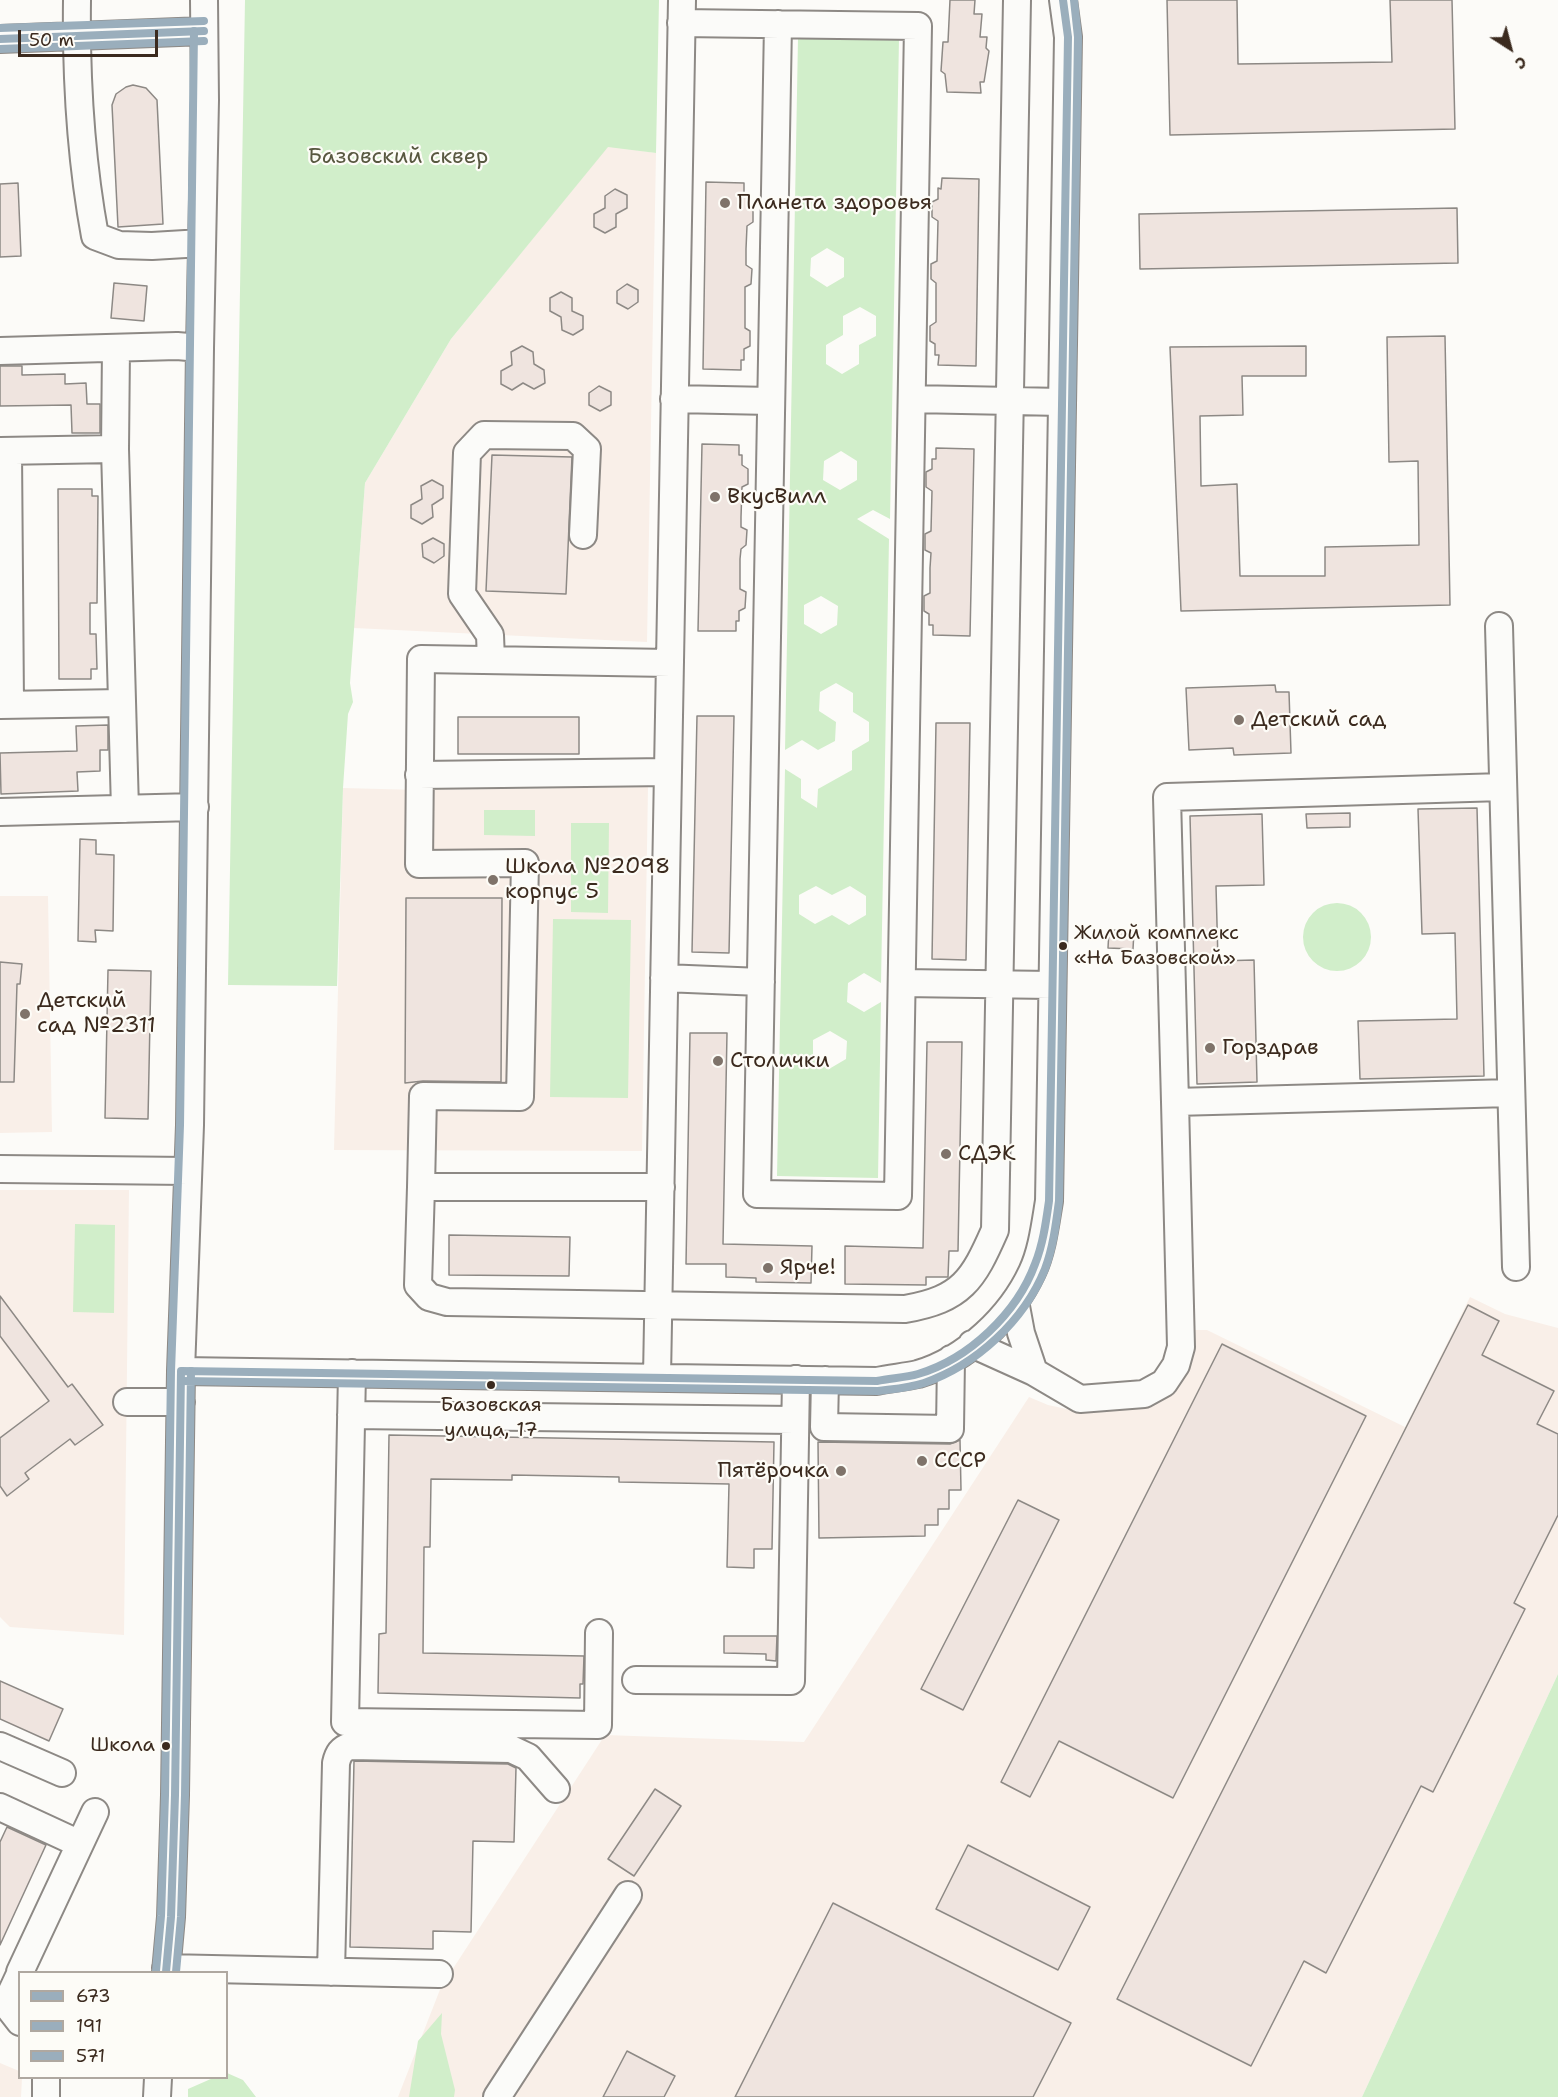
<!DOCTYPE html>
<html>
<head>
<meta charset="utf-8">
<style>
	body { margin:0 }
	#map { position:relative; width:1558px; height:2097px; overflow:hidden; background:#fcfbf8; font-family:"Shantell Sans",sans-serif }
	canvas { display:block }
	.legend { position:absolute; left:18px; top:1971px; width:210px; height:108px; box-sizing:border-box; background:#fdfcf7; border:2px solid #afa8a0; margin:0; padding:8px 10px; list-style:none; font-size:18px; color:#3b2a1e }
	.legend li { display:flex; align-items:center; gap:12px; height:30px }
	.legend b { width:30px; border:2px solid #afa8a0 }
	.north { position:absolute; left:1480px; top:18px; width:60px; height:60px; -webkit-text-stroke:4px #fdfcf7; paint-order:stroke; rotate:144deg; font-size:16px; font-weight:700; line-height:24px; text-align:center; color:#3b2a1e }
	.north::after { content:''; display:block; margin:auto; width:21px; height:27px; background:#3b2a1e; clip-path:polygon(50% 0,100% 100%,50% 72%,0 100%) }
	.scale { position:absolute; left:18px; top:30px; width:140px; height:27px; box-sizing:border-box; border:3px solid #3b2a1e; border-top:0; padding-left:8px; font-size:18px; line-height:21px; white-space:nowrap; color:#3b2a1e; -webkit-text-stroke:4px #fdfcf7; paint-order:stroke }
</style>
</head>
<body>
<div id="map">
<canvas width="1558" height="2097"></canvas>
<ul class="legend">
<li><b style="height:8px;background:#9aaebc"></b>673</li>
<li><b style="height:8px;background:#9aaebc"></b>191</li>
<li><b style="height:8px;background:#9aaebc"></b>571</li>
</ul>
<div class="north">С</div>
<div class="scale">50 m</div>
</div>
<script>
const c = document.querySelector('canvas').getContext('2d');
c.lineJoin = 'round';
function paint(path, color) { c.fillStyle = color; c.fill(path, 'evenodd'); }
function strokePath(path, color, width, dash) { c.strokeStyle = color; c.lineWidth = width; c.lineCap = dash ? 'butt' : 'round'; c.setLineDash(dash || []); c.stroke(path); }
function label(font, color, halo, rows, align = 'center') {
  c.font = font + ' "Shantell Sans",sans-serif'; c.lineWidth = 4.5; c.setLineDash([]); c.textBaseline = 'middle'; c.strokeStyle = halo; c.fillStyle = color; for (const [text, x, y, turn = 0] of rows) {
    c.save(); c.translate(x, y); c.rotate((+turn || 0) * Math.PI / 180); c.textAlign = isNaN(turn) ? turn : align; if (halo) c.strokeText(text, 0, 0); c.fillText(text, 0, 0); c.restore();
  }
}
const built = new Path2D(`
	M608,146L656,153L647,642L354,628L365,483L451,339Z
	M648,787L642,1151L334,1150L343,788L419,790Z
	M0,896H48L52,1132L0,1133Z
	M0,1190H129L124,1635L10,1627L0,1617Z
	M1470,1297L1505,1314L1558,1328V1674L1362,2097H398L441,1987L605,1735L804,1742L1029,1397L1048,1405L1076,1411L1129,1409L1150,1405L1180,1385L1188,1371L1192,1352L1190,1330H1207L1405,1427Z
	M0,2063L19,2071L20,2078H22L21,2097H0Z`);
const green = new Path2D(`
	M245,0H659L656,153L608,147L451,339L365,483L350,683L353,702L348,714L343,788L337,986L228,985Z
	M798,38L899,39L890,519L873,510L857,519L889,539L881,983L864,973L848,983L847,1002L864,1012L881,1002L878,1178L777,1176L785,769L801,779V798L817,808L818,789L852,770V751L869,741V722L853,712V693L836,683L820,692L819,711L836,722L835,741L818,750L802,740L785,750ZM827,248L844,258V277L827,287L810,276L811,258ZM860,307L876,316V336L859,345V364L842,374L826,364V345L843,335V316ZM841,451L857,461V480L840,490L823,480L824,461ZM821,596L838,606L837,625L821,634L804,624V605ZM816,886L832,895L850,886L866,896V915L849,925L832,915L815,924L799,914V895ZM830,1031L847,1041L846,1059L829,1069L813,1059V1040Z
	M484,810H535V836L484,835Z
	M571,823H609L608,913L571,912Z
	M1303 937a34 34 0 1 1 68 0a34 34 0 1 1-68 0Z
	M553,919L631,920L628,1098L550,1097Z
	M75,1224L115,1225L114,1313L73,1312Z
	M1558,1674V2097H1362Z
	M442,2013L441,2034L455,2090L454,2097H409L418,2041Z
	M227,2073L243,2080L256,2097H188V2089L213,2078H226Z`);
const building = new Path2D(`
	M950,0H975L974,14H982L980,37H987L986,48L989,51L984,82H980L981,93L947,92L945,74L941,71L943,42H948Z
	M1167,0H1237L1238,64L1392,62L1390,0H1452L1455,129L1170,135Z
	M133,85L146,88L157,100L163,224L118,227L112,105L116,94L126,87Z
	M942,178L979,179L976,366L938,365L939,355H935V344L930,341V326L936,322V283L931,279V264L937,261L938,221L932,217V202L938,199V188L941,189Z
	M706,182L744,183V194H747V204L753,208V222L747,226L746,249V265L752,269L751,284L745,287V328L750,331V346L744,349V360H741V370L703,369Z
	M18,183L21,256L0,257V184Z
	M615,189L627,195V208L616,214V227L605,233L594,227V214L605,208V196Z
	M1457,208L1458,263L1140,269L1139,214Z
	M114,283L147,286L144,321L111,318Z
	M627,284L638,290V302L628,309L617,303V291Z
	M561,292L572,298V311L583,316V329L573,335L562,330L561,317L550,311V298Z
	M1445,336L1450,605L1181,611L1170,347L1306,346V376H1242L1243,415L1200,416L1201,486L1237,484L1240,576H1325V547L1419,545L1418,461L1389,462L1387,337Z
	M522,346L533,352L534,364L544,370L545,383L534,389L523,383L512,390L501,384V371L512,365L511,352Z
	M0,366H22V375L65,374V384L86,383L87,404H100V433H72L71,405L0,406Z
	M599,386L611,392V405L600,411L589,405V393Z
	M702,444L739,445V455H742V465L748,469V484L742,487L741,517V527L747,530L746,545L741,549L740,559V589L746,592L745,608L739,611V621H736V631H698Z
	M936,448L974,449L970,636L933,635V625H929V614L924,611V596L930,593V568L931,553L925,550V534L931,531L932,491L926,487V472L932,469V459H936Z
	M492,455L572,457L566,594L486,591Z
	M432,480L443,486V498L432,505L433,517L422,524L411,518V505L422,499L421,486Z
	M58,489H92V496H98L97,603H90V634H96L97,669H91V679H59Z
	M433,538L444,544V556L434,563L423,557L422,544Z
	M1275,685L1276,692H1289L1291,753L1234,755L1233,748L1189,750L1186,688Z
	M697,716H734L729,953L692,952Z
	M458,717H579V754H458Z
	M936,723H970L966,960L932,959Z
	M108,725V750H100V771L77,772L78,791L1,794L0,753L77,751L76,726Z
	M1477,808L1484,1076L1360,1079L1358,1021L1457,1019L1455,933L1422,934L1418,809Z
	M1350,813V827L1307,828L1306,814Z
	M1262,814L1264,885L1216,886L1218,961L1254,960L1257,1082L1197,1084L1190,816Z
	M80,839L96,840V854L114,855L113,931L95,930L96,942L78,941Z
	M406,898H502L501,1082L423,1081L405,1083Z
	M1109,930L1134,931L1133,949L1108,948Z
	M0,962L22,964L20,984H17L14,1082H0Z
	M108,970L151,971L148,1119L105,1118Z
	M690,1033H727L723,1244L812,1246L811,1283L756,1282V1278L726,1277V1264H686Z
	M927,1042H962L958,1251H949L948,1277H926V1285L845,1284V1246L923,1248Z
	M449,1235L570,1237L569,1276L449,1275Z
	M0,1296L68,1387L72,1384L103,1425L75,1445L70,1439L25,1473L29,1479L7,1496L0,1486V1438L49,1401L0,1336Z
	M1468,1305L1499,1321L1482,1355L1554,1391L1537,1424L1558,1434V1515L1514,1603L1525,1609L1433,1792L1421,1786L1326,1973L1304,1961L1251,2066L1117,1999Z
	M1222,1344L1366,1416L1173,1798L1059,1741L1030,1797L1001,1782Z
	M389,1435L774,1442L772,1549H754V1568L727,1567L729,1484L619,1482V1477L512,1475V1480L431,1479L430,1547H424L423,1653L584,1656L583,1684H580V1698L378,1693L379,1634L386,1633Z
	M960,1440L961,1490H949V1509H938V1525H925V1536L819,1538L818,1442L950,1444Z
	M1018,1500L1059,1520L963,1710L921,1689Z
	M724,1636H777L776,1661L766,1660V1654L724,1653Z
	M0,1681L63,1709L49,1741L0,1719Z
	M354,1761L508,1764L516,1768L514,1842L473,1841L471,1932L433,1931V1949L350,1947Z
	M655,1789L681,1806L634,1876L608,1859Z
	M7,1827L46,1845L0,1945V1842Z
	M968,1845L1090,1907L1058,1970L936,1909Z
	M833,1903L1071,2023L1033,2097H735Z
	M627,2051L675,2076L664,2097H603Z`);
const minor = new Path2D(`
	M77,0C76,77 81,160 95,236L119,245L152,246L202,243
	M681,23L918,26L898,1196L757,1194L778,24
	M0,39L204,31
	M116,348L115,449L125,809
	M0,351L177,346L200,348
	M674,399L771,401
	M912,399L1062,402
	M0,451L115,449
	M8,451L10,705
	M1499,626L1516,1267
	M491,660L490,635L462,594L467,453L484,435L573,436L587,449L583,535
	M0,705L122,703
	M419,775L668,772
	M1503,787L1167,797L1175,1102L1511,1093
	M0,812L195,807
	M664,978L761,982
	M902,983L1052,985
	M0,1169L188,1171
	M421,1187L423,1096L520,1097L525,863L419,864L421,659L670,663
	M661,1187H421L418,1285L429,1297L447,1302L905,1309C962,1299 973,1280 995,1230L1017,0
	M1015,1301L1021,1333L1034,1372
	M972,1344L1034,1372L1080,1399L1144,1394L1164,1383L1176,1365L1181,1347L1175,1102
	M181,1371L877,1381C890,1378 905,1377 918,1374C966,1360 1011,1317 1032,1272C1042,1251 1045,1225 1049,1201L1068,37L1063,0
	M352,1373L345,1722L598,1725L599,1633
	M657,1377L682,0
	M825,1380L824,1427L950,1429L951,1359
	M127,1402H181
	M351,1415L794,1420
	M636,1680L791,1681L796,1379
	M0,1746L62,1773
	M0,1807L80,1844
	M166,1968L439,1974
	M20,1972L95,1812
	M166,1972L171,1917L175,1795L181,1371L190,1125L200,348L205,100L204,0
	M331,1972L336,1763C338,1754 341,1749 350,1746L511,1749L528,1757L556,1789
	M0,2001L6,2004L20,2022
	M6,2004L20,1974
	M46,2078V2097
	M157,2097L158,2078
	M497,2097L628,1895`);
const bus1 = new Path2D(`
	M0,39L204,31
	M181,1371L877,1381C890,1378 905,1378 918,1374C969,1359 1017,1313 1035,1264C1043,1244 1046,1222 1049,1201L1068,37L1063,0
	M166,1972L171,1917L175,1795L181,1371`);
const bus2 = new Path2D(`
	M0,49L204,41
	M181,1381L878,1391C893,1389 909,1388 924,1383C976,1365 1024,1321 1045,1269C1053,1248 1056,1224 1059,1201L1078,37L1074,0
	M176,1972L181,1917L185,1795L191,1371`);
const bus3 = new Path2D(`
	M0,28L204,21
	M156,1971L161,1916L165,1795L171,1371L180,1125L194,31`);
const markers = [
	[725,203,6,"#7f736a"],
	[715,497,6,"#7f736a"],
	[1239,720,6,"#7f736a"],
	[493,880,6,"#7f736a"],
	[1063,946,5,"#3b2a1e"],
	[25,1014,6,"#7f736a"],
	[1210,1048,6,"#7f736a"],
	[718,1061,6,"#7f736a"],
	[946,1154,6,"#7f736a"],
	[768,1268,6,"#7f736a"],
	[491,1385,5,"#3b2a1e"],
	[922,1461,6,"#7f736a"],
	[841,1471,6,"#7f736a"],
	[166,1746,5,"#3b2a1e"]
];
const busNames = [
	["Жилой комплекс",1074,934],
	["«На Базовской»",1074,959],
	["Базовская",491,1406,"center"],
	["улица, 17",491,1431,"center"],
	["Школа",155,1746,"right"]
];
const parkNames = [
	["Базовский сквер",398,157]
];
const poiNames = [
	["Планета здоровья",737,203],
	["ВкусВилл",727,497],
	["Детский сад",1251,720],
	["Школа №2098",505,867],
	["корпус 5",505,892],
	["Детский",37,1001],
	["сад №2311",37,1026],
	["Горздрав",1222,1048],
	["Столички",730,1061],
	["СДЭК",958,1154],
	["Ярче!",780,1268],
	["СССР",934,1461],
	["Пятёрочка",829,1471,"right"]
];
paint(built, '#f9efe8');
paint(green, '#d1eeca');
paint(building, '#efe4df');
strokePath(building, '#8d8985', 1.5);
strokePath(minor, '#8d8985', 30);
strokePath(minor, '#fbfbf9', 26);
strokePath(bus1, '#9aaebc', 8);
strokePath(bus2, '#9aaebc', 8);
strokePath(bus3, '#9aaebc', 8);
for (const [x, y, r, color] of markers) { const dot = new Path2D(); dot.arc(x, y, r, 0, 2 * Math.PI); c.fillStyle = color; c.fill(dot); strokePath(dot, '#fdfcf7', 2); }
label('20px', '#3b2a1e', '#fdfcf7', busNames, 'left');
label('22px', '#585840', '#fdfcf7', parkNames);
label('22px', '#3b2a1e', '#fdfcf7', poiNames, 'left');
</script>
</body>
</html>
